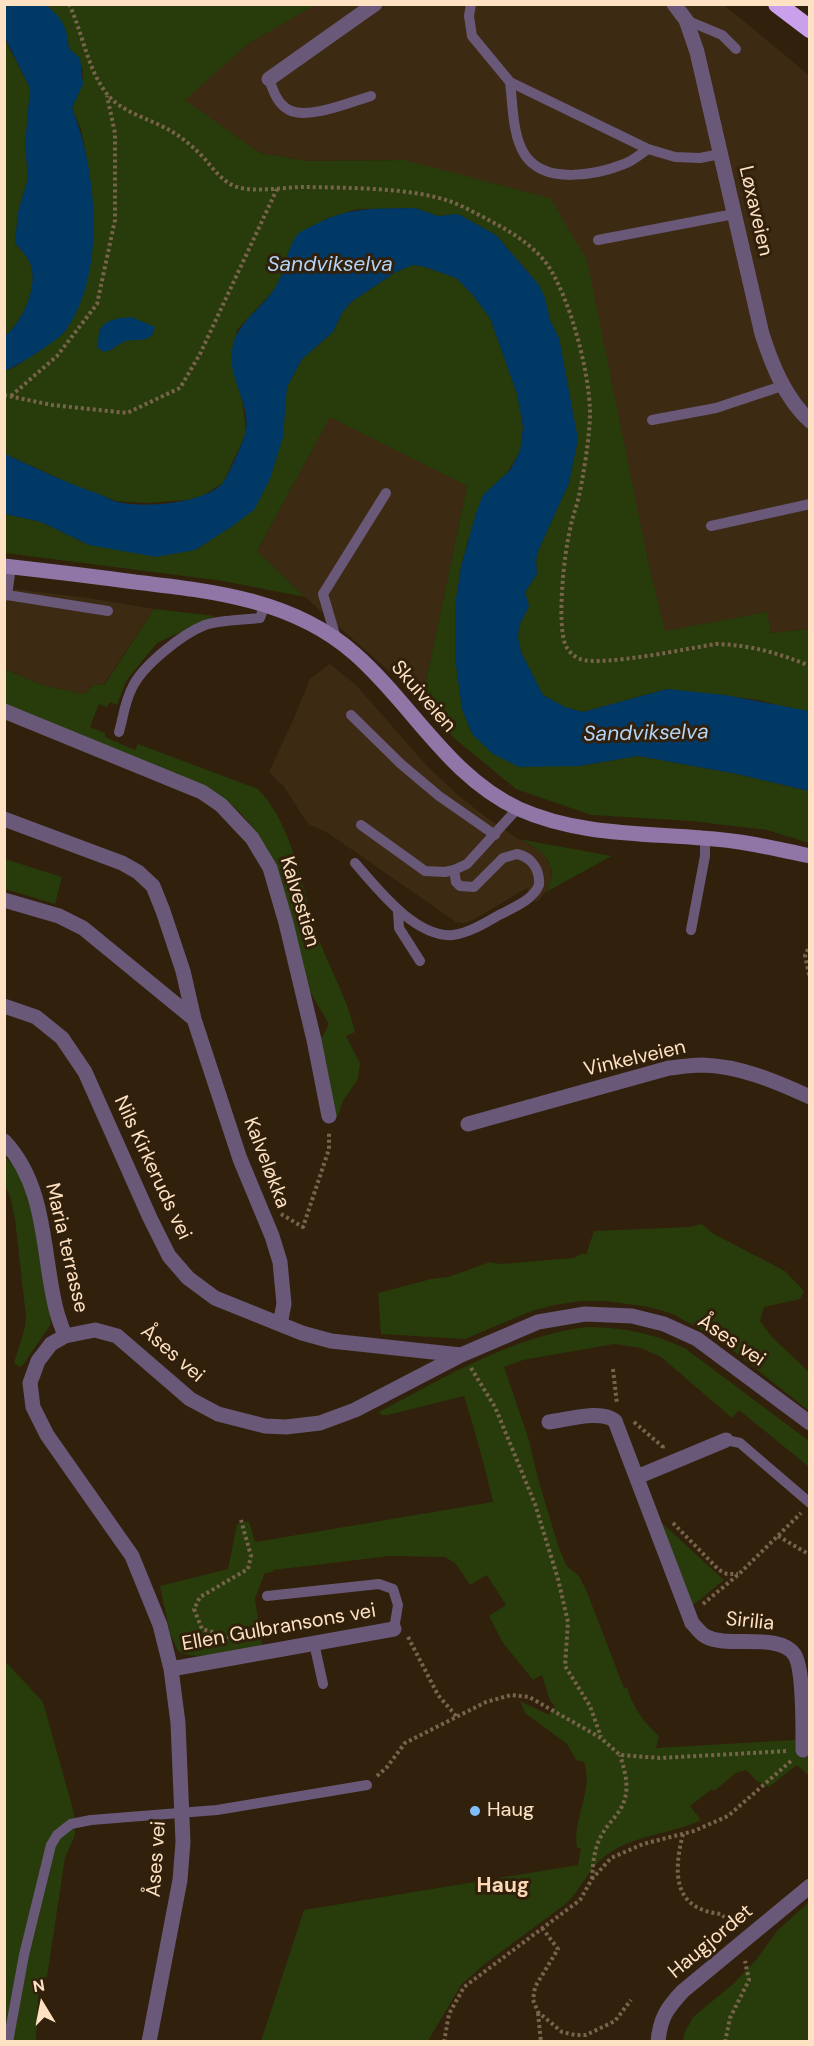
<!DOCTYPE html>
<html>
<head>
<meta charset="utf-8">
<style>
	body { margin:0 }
	#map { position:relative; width:814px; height:2046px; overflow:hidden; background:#31200c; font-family:"DM Sans",sans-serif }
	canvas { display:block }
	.frame { position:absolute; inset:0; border:6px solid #ffe2c3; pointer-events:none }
	.north { position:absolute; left:12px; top:1974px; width:60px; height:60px; -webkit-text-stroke:4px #31200c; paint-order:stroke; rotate:350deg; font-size:16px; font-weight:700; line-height:24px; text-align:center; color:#ffe2c3 }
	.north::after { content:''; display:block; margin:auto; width:21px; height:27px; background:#ffe2c3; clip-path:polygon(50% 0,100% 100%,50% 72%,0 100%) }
</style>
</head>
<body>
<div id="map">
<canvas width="814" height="2046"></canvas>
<div class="frame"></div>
<div class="north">N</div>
</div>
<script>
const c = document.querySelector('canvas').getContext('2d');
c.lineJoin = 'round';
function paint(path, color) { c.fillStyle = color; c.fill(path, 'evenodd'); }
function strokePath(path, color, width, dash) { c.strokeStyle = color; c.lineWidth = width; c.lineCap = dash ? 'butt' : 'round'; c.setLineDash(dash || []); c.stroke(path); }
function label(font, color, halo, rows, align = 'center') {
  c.font = font + ' "DM Sans",sans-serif'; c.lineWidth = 6; c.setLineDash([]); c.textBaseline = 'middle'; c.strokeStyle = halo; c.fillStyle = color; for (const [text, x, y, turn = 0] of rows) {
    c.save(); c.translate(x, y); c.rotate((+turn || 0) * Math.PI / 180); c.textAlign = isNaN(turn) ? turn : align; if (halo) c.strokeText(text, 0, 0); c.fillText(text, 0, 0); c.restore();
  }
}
const built = new Path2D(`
	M315,4L724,5L809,75V629L771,633L767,612L665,632L647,556L404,160L308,161L260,153L184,100L248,44Z
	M330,416L467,486L422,700L305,597L257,551Z
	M5,588L88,598L154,609L104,684L93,685L85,694L45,686L5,669Z
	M330,664L356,685L427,766L458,795L483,815L518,839L541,851L550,866L551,878L550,885L542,897L536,902L527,888L473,920L464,923L456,922L328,833L308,824L284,787L269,772L294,718L310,679Z`);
const green = new Path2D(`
	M46,5H315L248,44L185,100L260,153L308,161L404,160L550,198L587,260L647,556L665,631L767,612L771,633L809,629V711L783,707L759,700L667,689L583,712L565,707L543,695L521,652L518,638L519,626L529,606L525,592L537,574L536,560L538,551L569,483L578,439L559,338L550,320L545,298L528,271L496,235L458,214L438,216L415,208L357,209L325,219L288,253L285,270L275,289L237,330L233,368L243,404L246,433L223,483L202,496L189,500L146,503L116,501L69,483L5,454V371L15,367L65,332L91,194L86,154L81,129L72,108C83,85 91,68 69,49C67,27 62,19 46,5Z
	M4,38L30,88L25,145L28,178L18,212L15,243C20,249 27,255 30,262C39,286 23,321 5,336Z
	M413,265L425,267L456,278L472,294L490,318L517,394L523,427L520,451L468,539L461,567L456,599L455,658L462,709L472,734L579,766L638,756L737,774L809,791V843L767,830L691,821L591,815L516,789L455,739L422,700L467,486L330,417L257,551L305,597L223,581L5,553V514L41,522L89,545L195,550L204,543L285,404L287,387L302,359L333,332L342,313L351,302L396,272Z
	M154,609L215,616L157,643L126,681L117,705L110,702L107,707L99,704L90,727L105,733V737L135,750L138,744L258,789C295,828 301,888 318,937C330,970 347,997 355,1032L346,1036L360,1063L358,1079L343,1101L338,1116L332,1118L326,1061L320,1041L329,1024L306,985L269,852C256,829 240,809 218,795L5,706L4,669L45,686L85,694L93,685L105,684Z
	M518,839L612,856L546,892C562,866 541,848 518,839Z
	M5,859L62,877L55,904L5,889Z
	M4,1155L18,1172L27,1192L44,1270L51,1324L23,1365L19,1367L14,1363L25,1327L26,1317L15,1219L10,1196L5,1186Z
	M702,1224L712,1233L785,1271L804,1291L800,1299L764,1307L760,1321L772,1337L809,1372V1411L722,1342L673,1314L649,1307L605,1301H582L554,1305L532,1311L465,1339L381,1334L378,1293L431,1279L448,1277L490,1262L500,1264L574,1258L582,1253L586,1255L594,1231L689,1227Z
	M586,1327C622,1327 654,1333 686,1349L809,1441V1467L739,1410L732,1418L661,1357L641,1348L614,1344L523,1360L504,1367L528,1437L539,1482L559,1548L566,1565L579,1576L587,1592L624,1688L627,1687C633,1708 643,1721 659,1736L656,1748L794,1740L809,1738V1776L797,1765L769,1787L757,1781L746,1770L736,1773L714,1791L712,1789L690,1806L701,1820C670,1835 634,1834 605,1856C588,1869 582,1888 567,1903L486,1963L461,1985L428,2041H261L304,1910L578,1865L581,1848H577C572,1819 594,1790 584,1762L576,1760L567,1744L525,1713L520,1701L549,1715L555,1706L550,1701L542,1675L533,1680L503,1643L489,1616L506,1605L487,1575L470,1585L456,1564L445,1557L390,1556L273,1570V1572L265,1573L255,1599L262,1645C242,1649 194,1663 178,1651L170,1633L160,1586L228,1569L237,1524L249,1521L255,1542L493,1502C485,1467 475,1431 464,1396L388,1415H381L379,1412C445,1377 511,1337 586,1327Z
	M662,1523L724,1580L692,1606Z
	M4,1660L43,1702L74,1813L75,1835L65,1858L47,1977L39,1978L36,2041H5Z
	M809,1902V2041H683L684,2034L693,2017L733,1984L756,1960L777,1931Z`);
const water = new Path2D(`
	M5,4L46,5C63,19 67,27 69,49L80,58L83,84L72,108C97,171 107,272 66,330C58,341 17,366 5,371V336C23,321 39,286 30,263C27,256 20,249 15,243L18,212L28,178L25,145L30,88L5,38Z
	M415,208L438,216L458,214L496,235L539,285L545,298L550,320L559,338L578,439L569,483L538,551L536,560L537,574L525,592L529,606L519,626L518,638L521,652L543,695L565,707L583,712L667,689L725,695L809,711V791L737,774L638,756L579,766L519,767L493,754L472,734L462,709L455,658L456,599L461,567L476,513L483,495L510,470L520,451L523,427L517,394L490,318L472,294L456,278L425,267L413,265L396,272L351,302L342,313L333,332L302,359L287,387L283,437L270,479L254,510L231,527L195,550L156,557L89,545L41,522L5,514V454C35,468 65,482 96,493C103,495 110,500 117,502C145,508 201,504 222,484C227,479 243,442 245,434C253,407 227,378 232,350C236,322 261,310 275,288C285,273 287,246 298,234C302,230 309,228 314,225C350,206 375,209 415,208Z
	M131,317L155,327C154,330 153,334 151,336C145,342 133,339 126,341C117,344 113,351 104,352L98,348C98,343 98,337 99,333C102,319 120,318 131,317Z`);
const path = new Path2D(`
	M69,4C83,33 87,69 107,94C122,113 151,119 171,131C181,137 190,144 198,152C212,165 221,184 241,188C262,192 283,187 304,187C348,188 410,187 452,202C467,208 483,217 498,225C516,235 534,247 547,264C570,298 589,370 590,411C590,436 584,472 579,496C576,508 572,518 570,530C564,554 557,621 565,644C568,651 573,656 580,659C602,667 690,648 716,644C751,645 778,653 810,666
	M4,395L52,405L127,413L180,388L200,354L277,189
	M11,396L57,356L97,304L115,220V133L107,96
	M809,975L805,955L810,945
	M281,1214L303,1227L329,1149V1131
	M471,1368L495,1407L535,1504L558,1579L568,1622L565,1666L590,1706L601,1737
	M613,1369L617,1404
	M634,1422L663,1447L662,1448
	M673,1523L719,1570L727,1574H738
	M778,1536L810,1555
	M703,1604L739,1574L801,1513
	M408,1637L438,1695L457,1717
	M236,1639L202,1629L194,1609L200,1597L248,1569L251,1556L241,1520
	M377,1776L387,1767L405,1743L486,1702L511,1695L529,1697L601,1738L620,1755L660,1758L788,1751
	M683,1834C673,1873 673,1910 722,1914L733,1929
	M592,1879C593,1862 594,1847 603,1833C607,1825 615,1818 620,1810C631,1791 626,1775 620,1755
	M542,1928L558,1949L535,1987L533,2000L538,2012L562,2032L575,2035H586L615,2021L631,2000
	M538,2013L541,2042
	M444,2042L449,2014L464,1987L580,1900L592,1879L611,1858L643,1844L694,1831L728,1816L791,1761
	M725,2042L730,2018L749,1980L745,1961`);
const lane = new Path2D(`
	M471,4L469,16L472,36L510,82L648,149L675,157L700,158L720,154
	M686,20L722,35L736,49
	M269,79C273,90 277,104 289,110C308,120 351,102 371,96
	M510,82C513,105 512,135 525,155C545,185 596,175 624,164C633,161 640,154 648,149
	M598,240L734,214
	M652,420L716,408L782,386
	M711,526L810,504
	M7,595L108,611
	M4,596L7,595L11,567
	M336,638L323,594L386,493
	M351,715L401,764L439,796L495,835
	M119,732C123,718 125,701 132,688C142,666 182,634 205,625C219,620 244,620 260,618L265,604
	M361,825L425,871L445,872L454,870L467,864L518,808
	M355,863C377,888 415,938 453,935C469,933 485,923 499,915C513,908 533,900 539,885C540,870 532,857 517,854L503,858L474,887L460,886L456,882L454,870
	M398,912L399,928L420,961
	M691,930L705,856V838
	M726,1440L740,1443L810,1503
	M267,1596L379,1584L393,1589L398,1605L394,1629
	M314,1643L323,1684
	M8,2042L24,1955L51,1845L57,1835L71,1824L91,1820L217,1810L367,1785`);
const street = new Path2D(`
	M674,4L686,20L697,52L762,334C772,365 785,398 810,421
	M269,79L375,4
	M4,711L202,792L221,805L252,838L270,868L286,923L314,1040L329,1116
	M4,819L122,863L138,872L153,886L163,911L183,971L194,1019L240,1159L272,1236L280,1262L284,1304L280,1324
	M4,900L59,916L83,928L194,1019
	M4,1006L36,1017L62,1038L85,1072L150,1218L169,1256L188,1278L215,1298L302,1333L331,1341L461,1355
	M468,1124L669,1068C679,1067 691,1065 702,1065C740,1066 775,1081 810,1097
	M4,1141C47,1186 42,1253 56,1309C58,1318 62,1327 65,1336
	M549,1422C567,1420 601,1409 615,1421L692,1623C696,1627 700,1633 705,1636C727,1649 778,1632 794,1654C804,1667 803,1732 803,1750
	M637,1477L726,1440
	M171,1669L394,1629
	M149,2042L180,1880L183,1842L178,1723L171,1669L160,1625L132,1556L47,1435L33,1407L30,1383L38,1361L51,1344L65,1336L95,1330L117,1336L190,1399L218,1414L265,1426L286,1427L320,1423L355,1410L461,1355L538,1322L585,1314L632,1316L664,1324L697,1339L810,1423
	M658,2042C660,2018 667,2008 683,1991L810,1886`);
const secondary = new Path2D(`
	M4,566C48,571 92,576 135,582C213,591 294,600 355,654C412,704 448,776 519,809C577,835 641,833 702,838C738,840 774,848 810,856`);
const highway = new Path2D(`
	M777,4L810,29`);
const markers = [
	[475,1811,6,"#80bdfa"]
];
const streetNames = [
	["Løxaveien",755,211,77],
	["Skuiveien",423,697,49],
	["Kalvestien",299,902,73],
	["Vinkelveien",635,1059,-13],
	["Kalveløkka",266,1163,69],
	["Nils Kirkeruds vei",152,1168,65],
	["Maria terrasse",66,1248,77],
	["Åses vei",731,1341,34],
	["Åses vei",172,1354,41],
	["Sirilia",750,1622,6],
	["Ellen Gulbransons vei",279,1628,-10],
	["Åses vei",157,1859,-86],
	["Haugjordet",711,1942,-40]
];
const poiNames = [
	["Haug",487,1811]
];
const waterNames = [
	["Sandvikselva",330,265],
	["Sandvikselva",646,734,-1]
];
const neighbourhoodNames = [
	["Haug",503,1886]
];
paint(built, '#3d2a13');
paint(green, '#273b0b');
paint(water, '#003965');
strokePath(path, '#78634b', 4, [3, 3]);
strokePath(lane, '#695877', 10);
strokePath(street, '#695877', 15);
strokePath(secondary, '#9075a7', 15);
strokePath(highway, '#ca9fec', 18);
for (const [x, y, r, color] of markers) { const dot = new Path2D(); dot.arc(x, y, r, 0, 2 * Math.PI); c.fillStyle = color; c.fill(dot); strokePath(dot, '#31200c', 2); }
label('20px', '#ffe2c3', '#31200c', streetNames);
label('20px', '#ffe2c3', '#31200c', poiNames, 'left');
label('italic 21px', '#b3d4f6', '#31200c', waterNames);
label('bold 21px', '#fddab5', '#31200c', neighbourhoodNames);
</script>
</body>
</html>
